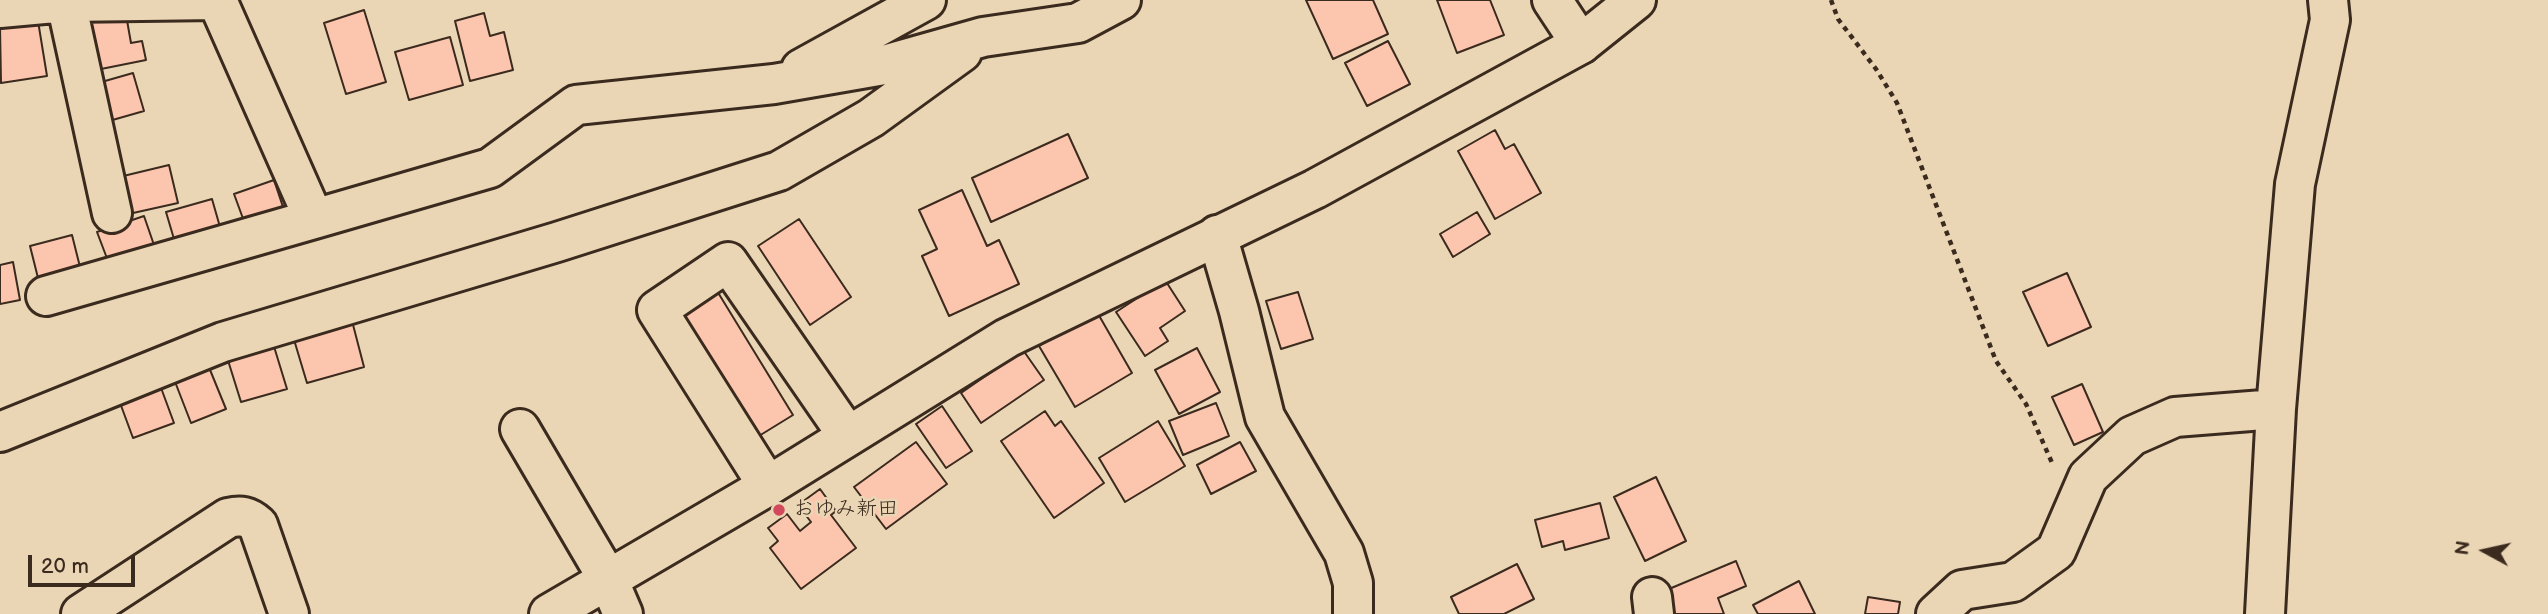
<!DOCTYPE html>
<html>
<head>
<meta charset="utf-8">
<style>
	body { margin:0 }
	#map { position:relative; width:2548px; height:614px; overflow:hidden; background:#ead6b5; font-family:"Balsamiq Sans",sans-serif }
	canvas { display:block }
	.north { position:absolute; left:2450px; top:516px; width:70px; height:70px; -webkit-text-stroke:5px #ead6b5; paint-order:stroke; rotate:278deg; font-size:19px; font-weight:700; line-height:28px; text-align:center; color:#3b2a1e }
	.north::after { content:''; display:block; margin:auto; width:24px; height:32px; background:#3b2a1e; clip-path:polygon(50% 0,100% 100%,50% 72%,0 100%) }
	.scale { position:absolute; left:28px; top:555px; width:107px; height:32px; box-sizing:border-box; border:4px solid #3b2a1e; border-top:0; padding-left:9px; font-size:21px; line-height:24px; white-space:nowrap; color:#3b2a1e; -webkit-text-stroke:5px #ead6b5; paint-order:stroke }
</style>
</head>
<body>
<div id="map">
<canvas width="2548" height="614"></canvas>
<div class="north">N</div>
<div class="scale">20 m</div>
</div>
<script>
const c = document.querySelector('canvas').getContext('2d');
c.lineJoin = 'round';
function paint(path, color) { c.fillStyle = color; c.fill(path, 'evenodd'); }
function strokePath(path, color, width, dash) { c.strokeStyle = color; c.lineWidth = width; c.lineCap = dash ? 'butt' : 'round'; c.setLineDash(dash || []); c.stroke(path); }
function label(font, color, halo, rows, align = 'center') {
  c.font = font + ' "Balsamiq Sans","Klee One",sans-serif'; c.lineWidth = 5; c.setLineDash([]); c.textBaseline = 'middle'; c.strokeStyle = halo; c.fillStyle = color; for (const [text, x, y, turn = 0] of rows) {
    c.save(); c.translate(x, y); c.rotate((+turn || 0) * Math.PI / 180); c.textAlign = isNaN(turn) ? turn : align; if (halo) c.strokeText(text, 0, 0); c.fillText(text, 0, 0); c.restore();
  }
}
const building = new Path2D(`
	M1306,0H1373L1388,34L1333,59Z
	M1437,0H1490L1504,35L1457,53Z
	M125,9L131,43L142,41L146,60L96,70L85,16Z
	M364,10L386,82L346,94L324,23Z
	M484,13L490,36L504,32L513,70L470,81L455,21Z
	M38,21L47,76L1,83L0,26Z
	M450,37L463,85L409,100L395,52Z
	M1388,41L1410,84L1367,106L1345,63Z
	M133,73L144,111L109,121L98,83Z
	M1495,130L1505,149L1514,144L1541,193L1495,219L1458,151Z
	M1068,134L1088,178L991,222L972,178Z
	M169,165L178,203L124,215L115,178Z
	M274,180L284,210L245,224L234,194Z
	M962,190L987,246L999,240L1019,284L949,316L922,256L937,249L919,210Z
	M212,199L220,227L174,239L166,212Z
	M1477,212L1490,234L1453,257L1440,234Z
	M144,216L154,245L108,261L97,232Z
	M799,219L851,297L810,325L758,246Z
	M72,235L82,275L40,286L30,246Z
	M13,262L20,300L0,304V265Z
	M2067,273L2091,327L2048,346L2023,292Z
	M1165,280L1185,311L1160,328L1168,341L1145,356L1116,312Z
	M714,286L793,415L754,439L675,310Z
	M1298,292L1313,339L1281,349L1266,301Z
	M1097,312L1132,373L1075,407L1039,346Z
	M351,317L364,367L307,383L292,333Z
	M272,340L287,389L241,402L226,354Z
	M1197,348L1220,392L1179,414L1155,370Z
	M1023,350L1044,380L981,423L961,393Z
	M206,360L226,409L191,423L172,374Z
	M157,377L174,423L133,438L116,392Z
	M2082,384L2103,432L2074,445L2052,397Z
	M1216,403L1229,436L1183,455L1169,421Z
	M942,406L972,451L946,468L916,424Z
	M1045,411L1055,426L1061,421L1104,483L1054,518L1001,441Z
	M1158,421L1185,466L1125,502L1099,458Z
	M916,442L947,484L886,529L854,487Z
	M1240,442L1256,471L1211,494L1197,465Z
	M1656,477L1686,541L1645,561L1614,497Z
	M820,489L836,511L831,515L856,548L801,589L770,548L778,541L768,528L787,514L800,531L811,522L798,505Z
	M1600,503L1609,538L1565,550L1563,541L1542,547L1535,520Z
	M1736,561L1746,586L1718,598L1724,614H1666L1657,594Z
	M1517,564L1534,599L1504,614H1459L1451,597Z
	M1799,581L1815,614H1758L1753,605Z
	M1868,597L1900,602L1898,614H1865Z`);
const path = new Path2D(`
	M1831,0L1838,19L1876,69L1897,103L1996,361L2026,404L2053,465`);
const minor = new Path2D(`
	M217,0L314,219L490,168L576,105L774,84L884,65L983,37L1078,23L1121,0
	M1552,0L1581,44
	M66,2L112,213
	M0,8L66,2L217,0
	M801,69L926,0
	M1217,235L1239,311L1265,417L1344,553L1353,583V614
	M46,296L314,219
	M520,429L608,579L623,614
	M0,432L223,342L557,242L779,171L871,118L962,52
	M768,486L657,310L728,262L848,436
	M1652,597L1654,614
	M81,614L228,518C241,515 248,516 258,525L289,614
	M1936,614L1962,590L2013,582L2056,551L2088,477L2132,436L2175,417L2276,409
	M2265,614L2276,409L2295,184L2330,20L2328,0`);
const tertiary = new Path2D(`
	M549,614L768,486L1007,338L1315,189L1581,44L1636,0`);
const markers = [
	[779,510,7,"#d1495b"]
];
const poiNames = [
	["おゆみ新田",793,510]
];
paint(building, '#fcc6ae');
strokePath(building, '#3b2a1e', 2);
strokePath(minor, '#3b2a1e', 44);
strokePath(tertiary, '#3b2a1e', 44);
strokePath(path, '#3b2a1e', 4.5, [5, 5]);
strokePath(minor, '#ead6b5', 38);
strokePath(tertiary, '#ead6b5', 38);
for (const [x, y, r, color] of markers) { const dot = new Path2D(); dot.arc(x, y, r, 0, 2 * Math.PI); c.fillStyle = color; c.fill(dot); strokePath(dot, '#ead6b5', 2.5); }
label('21px', '#3b2a1e', '#ead6b5', poiNames, 'left');
</script>
</body>
</html>
